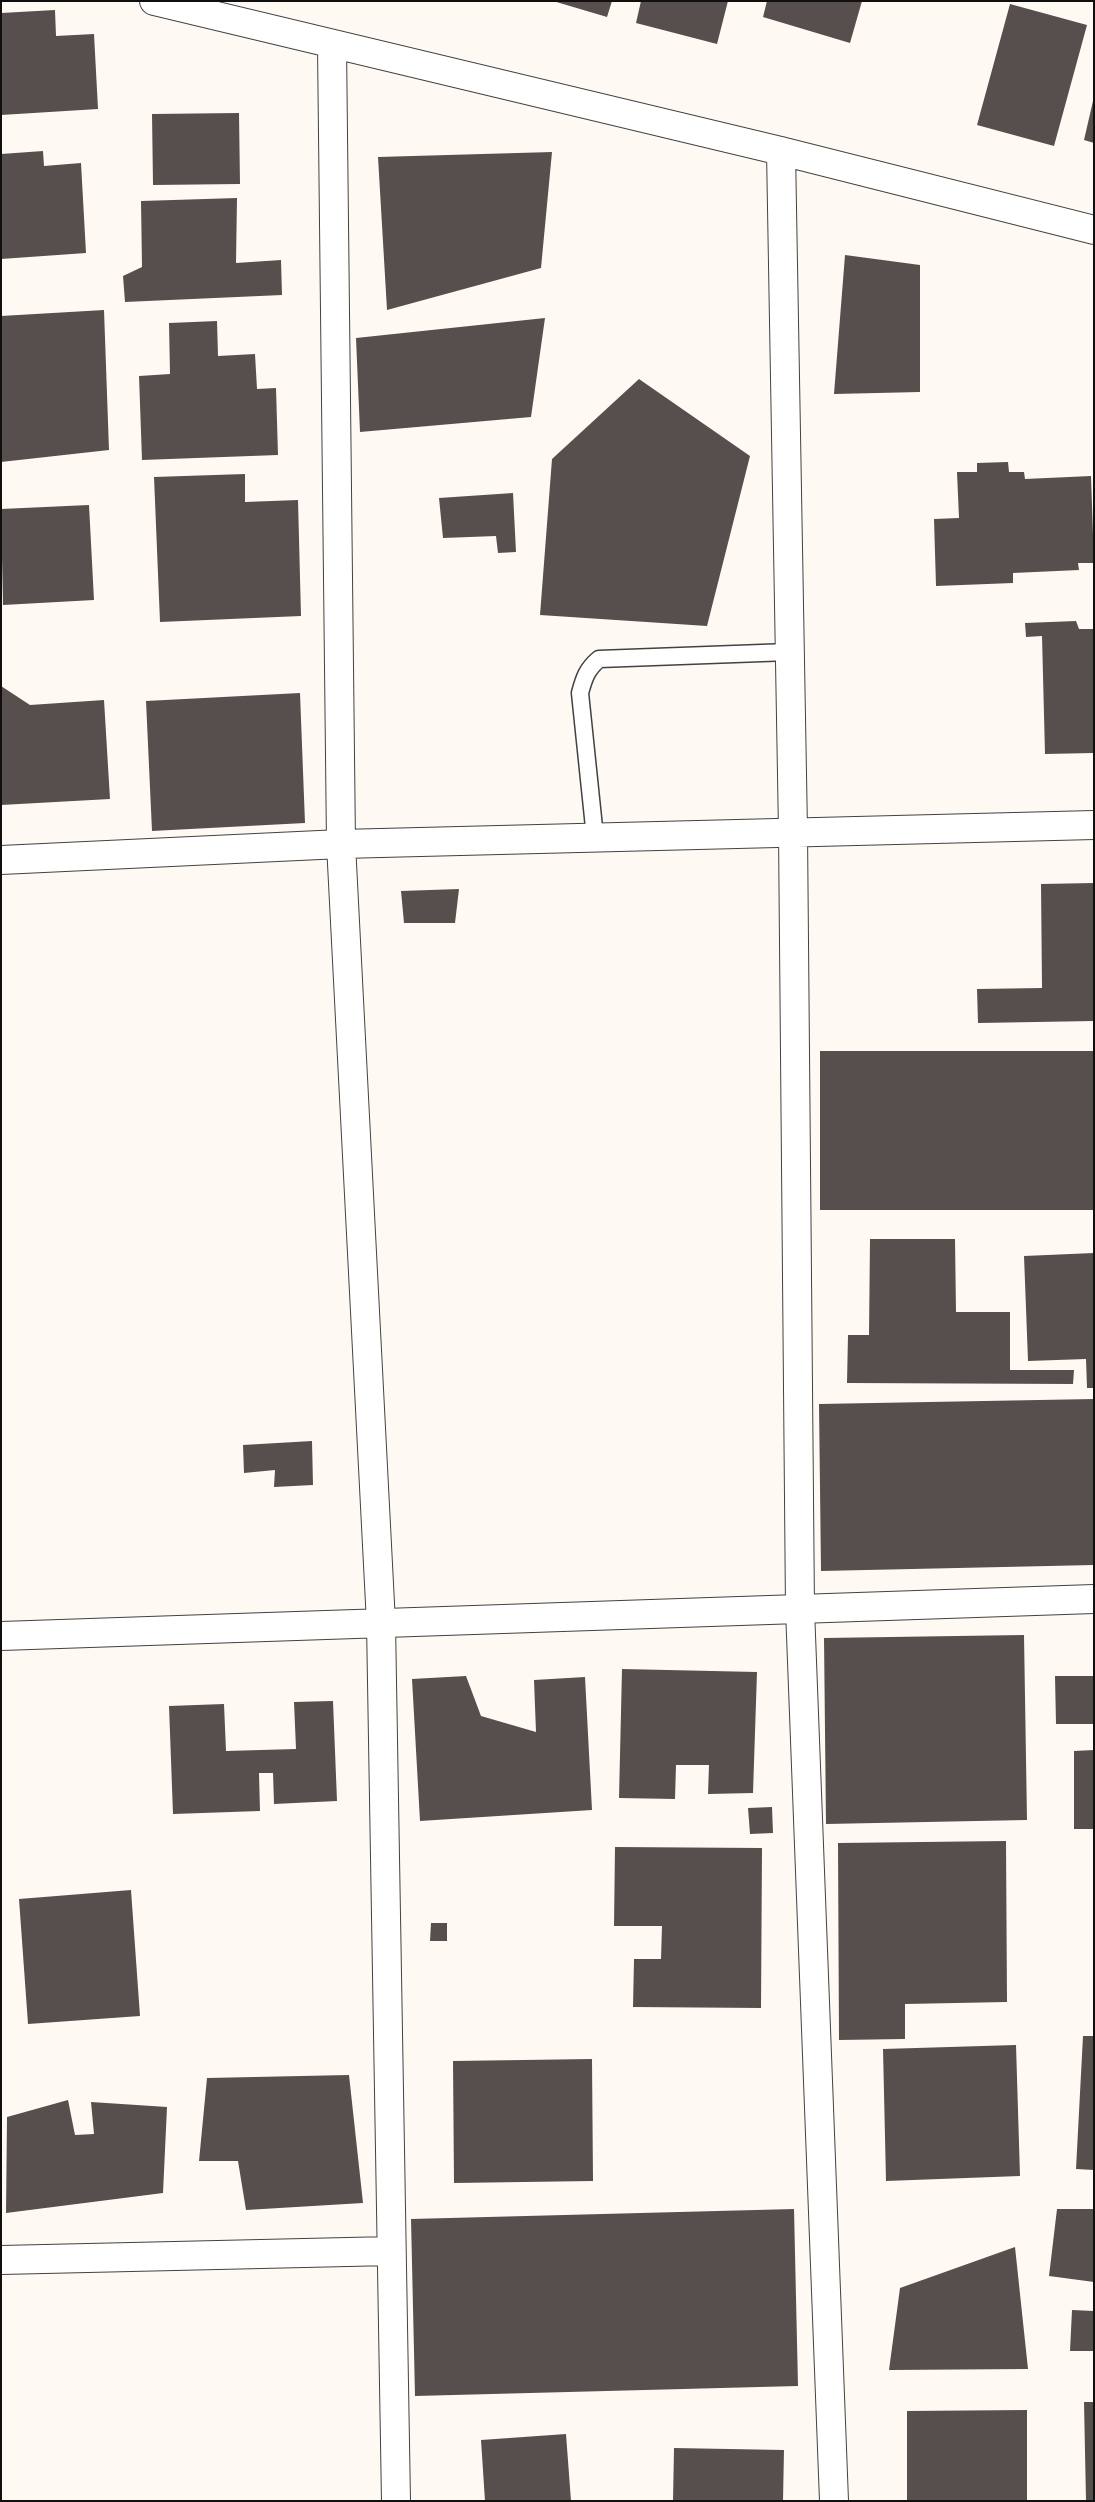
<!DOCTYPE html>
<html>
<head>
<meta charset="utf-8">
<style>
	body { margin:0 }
	#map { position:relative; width:1095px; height:2502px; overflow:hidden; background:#fefaf3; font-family:Georgia,serif }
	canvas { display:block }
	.frame { position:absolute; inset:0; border:2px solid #0f0f0f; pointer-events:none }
</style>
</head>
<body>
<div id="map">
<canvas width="1095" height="2502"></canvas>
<div class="frame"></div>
</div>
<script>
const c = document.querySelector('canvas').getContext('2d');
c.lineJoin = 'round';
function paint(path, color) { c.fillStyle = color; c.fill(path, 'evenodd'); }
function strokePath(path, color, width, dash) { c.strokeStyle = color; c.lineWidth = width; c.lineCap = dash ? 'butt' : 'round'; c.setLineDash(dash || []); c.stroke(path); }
const building = new Path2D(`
	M553,1H612L607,17Z
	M641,1H728L717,44L636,23Z
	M767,1H862L850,43L763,17Z
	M1010,4L1087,25L1054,146L977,125Z
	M55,10L56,36L94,34L98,109L1,115V13Z
	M1093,101H1094V143L1084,140Z
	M239,113L240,184L153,185L152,114Z
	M43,151L44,166L81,163L86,253L1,259V154Z
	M552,152L541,268L387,310L378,157Z
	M237,198L236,263L281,260L282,295L125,302L123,276L142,267L141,201Z
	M845,255L920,265V392L834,394Z
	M104,310L109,450L1,462V316Z
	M545,318L531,417L360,432L356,338Z
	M217,321L218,356L255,354L257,389L276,388L278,455L142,460L139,376L170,374L169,323Z
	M639,379L750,456L707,626L540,615L552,459Z
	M1008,462L1009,472H1024L1025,479L1091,476L1094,563H1078L1079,570L1013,573V583L936,586L934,519L959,518L957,472H977V463Z
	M245,474V502L298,500L301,616L160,622L154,477Z
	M513,493L516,552L498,553L496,536L443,538L439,498Z
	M89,505L94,600L3,605L1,509Z
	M1076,621L1079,629H1094V753L1045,754L1042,636L1026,637L1025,623Z
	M1,686L30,705L104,700L110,799L1,805Z
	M300,693L305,823L152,831L146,701Z
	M1094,883V1021L978,1023L977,989L1042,988L1041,884Z
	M459,889L455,923H404L401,891Z
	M820,1051H1094V1210H820Z
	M870,1239H955L956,1312H1010V1370H1074L1073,1384L847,1383L848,1335H869Z
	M1094,1253V1388H1087L1086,1359L1028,1361L1024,1256Z
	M1094,1399V1565L821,1571L819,1404Z
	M312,1441L313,1485L274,1487L275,1470L244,1473L243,1445Z
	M1024,1635L1027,1820L826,1824L824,1638Z
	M622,1669L757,1672L753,1793L708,1794L709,1765H676L675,1799L619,1798Z
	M466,1676L481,1716L536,1732L534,1680L585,1677L592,1810L420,1821L412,1679Z
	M1055,1676H1094V1724H1056Z
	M333,1701L337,1801L274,1804L273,1773H259L260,1811L173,1814L169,1706L224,1704L226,1751L296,1749L294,1702Z
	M1094,1750V1829H1074V1751Z
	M772,1807L773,1833L750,1834L748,1808Z
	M1006,1841L1007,2002L905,2004V2039L839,2040L838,1843Z
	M615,1847L762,1848L761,2008L633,2007L634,1959H661L662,1926H614Z
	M131,1890L140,2016L28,2024L19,1899Z
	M431,1923H447V1941H430Z
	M1083,2036H1094V2170L1076,2169Z
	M1016,2045L1020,2176L886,2181L883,2049Z
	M592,2059L593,2181L454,2183L453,2061Z
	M349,2075L363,2203L246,2210L238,2161H199L207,2078Z
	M68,2100L75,2135L94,2134L91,2102L167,2107L163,2193L6,2213L7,2117Z
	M794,2209L798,2386L415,2396L411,2219Z
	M1057,2209H1094V2282L1049,2276Z
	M1015,2247L1028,2369L889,2370L900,2288Z
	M1072,2310L1094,2311V2351H1070Z
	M1084,2402H1094V2501H1086Z
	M1027,2410V2501H907V2411Z
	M566,2434L571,2501H485L481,2440Z
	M674,2448L784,2450L783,2501H673Z`);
const lane = new Path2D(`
	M595,837L580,693C584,678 587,669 599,659L789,652`);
const street = new Path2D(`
	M154,1L781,151L1094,230
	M332,45L341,844L381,1623L396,2501
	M781,151L793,831L800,1609L834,2501
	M1,860L341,844L1094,825
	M1,1636L1094,1599
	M1,2260L391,2251`);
paint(building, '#574f4d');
strokePath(lane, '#424242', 19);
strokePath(street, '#424242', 30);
strokePath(lane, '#fff', 16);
strokePath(street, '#fff', 28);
</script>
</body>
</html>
